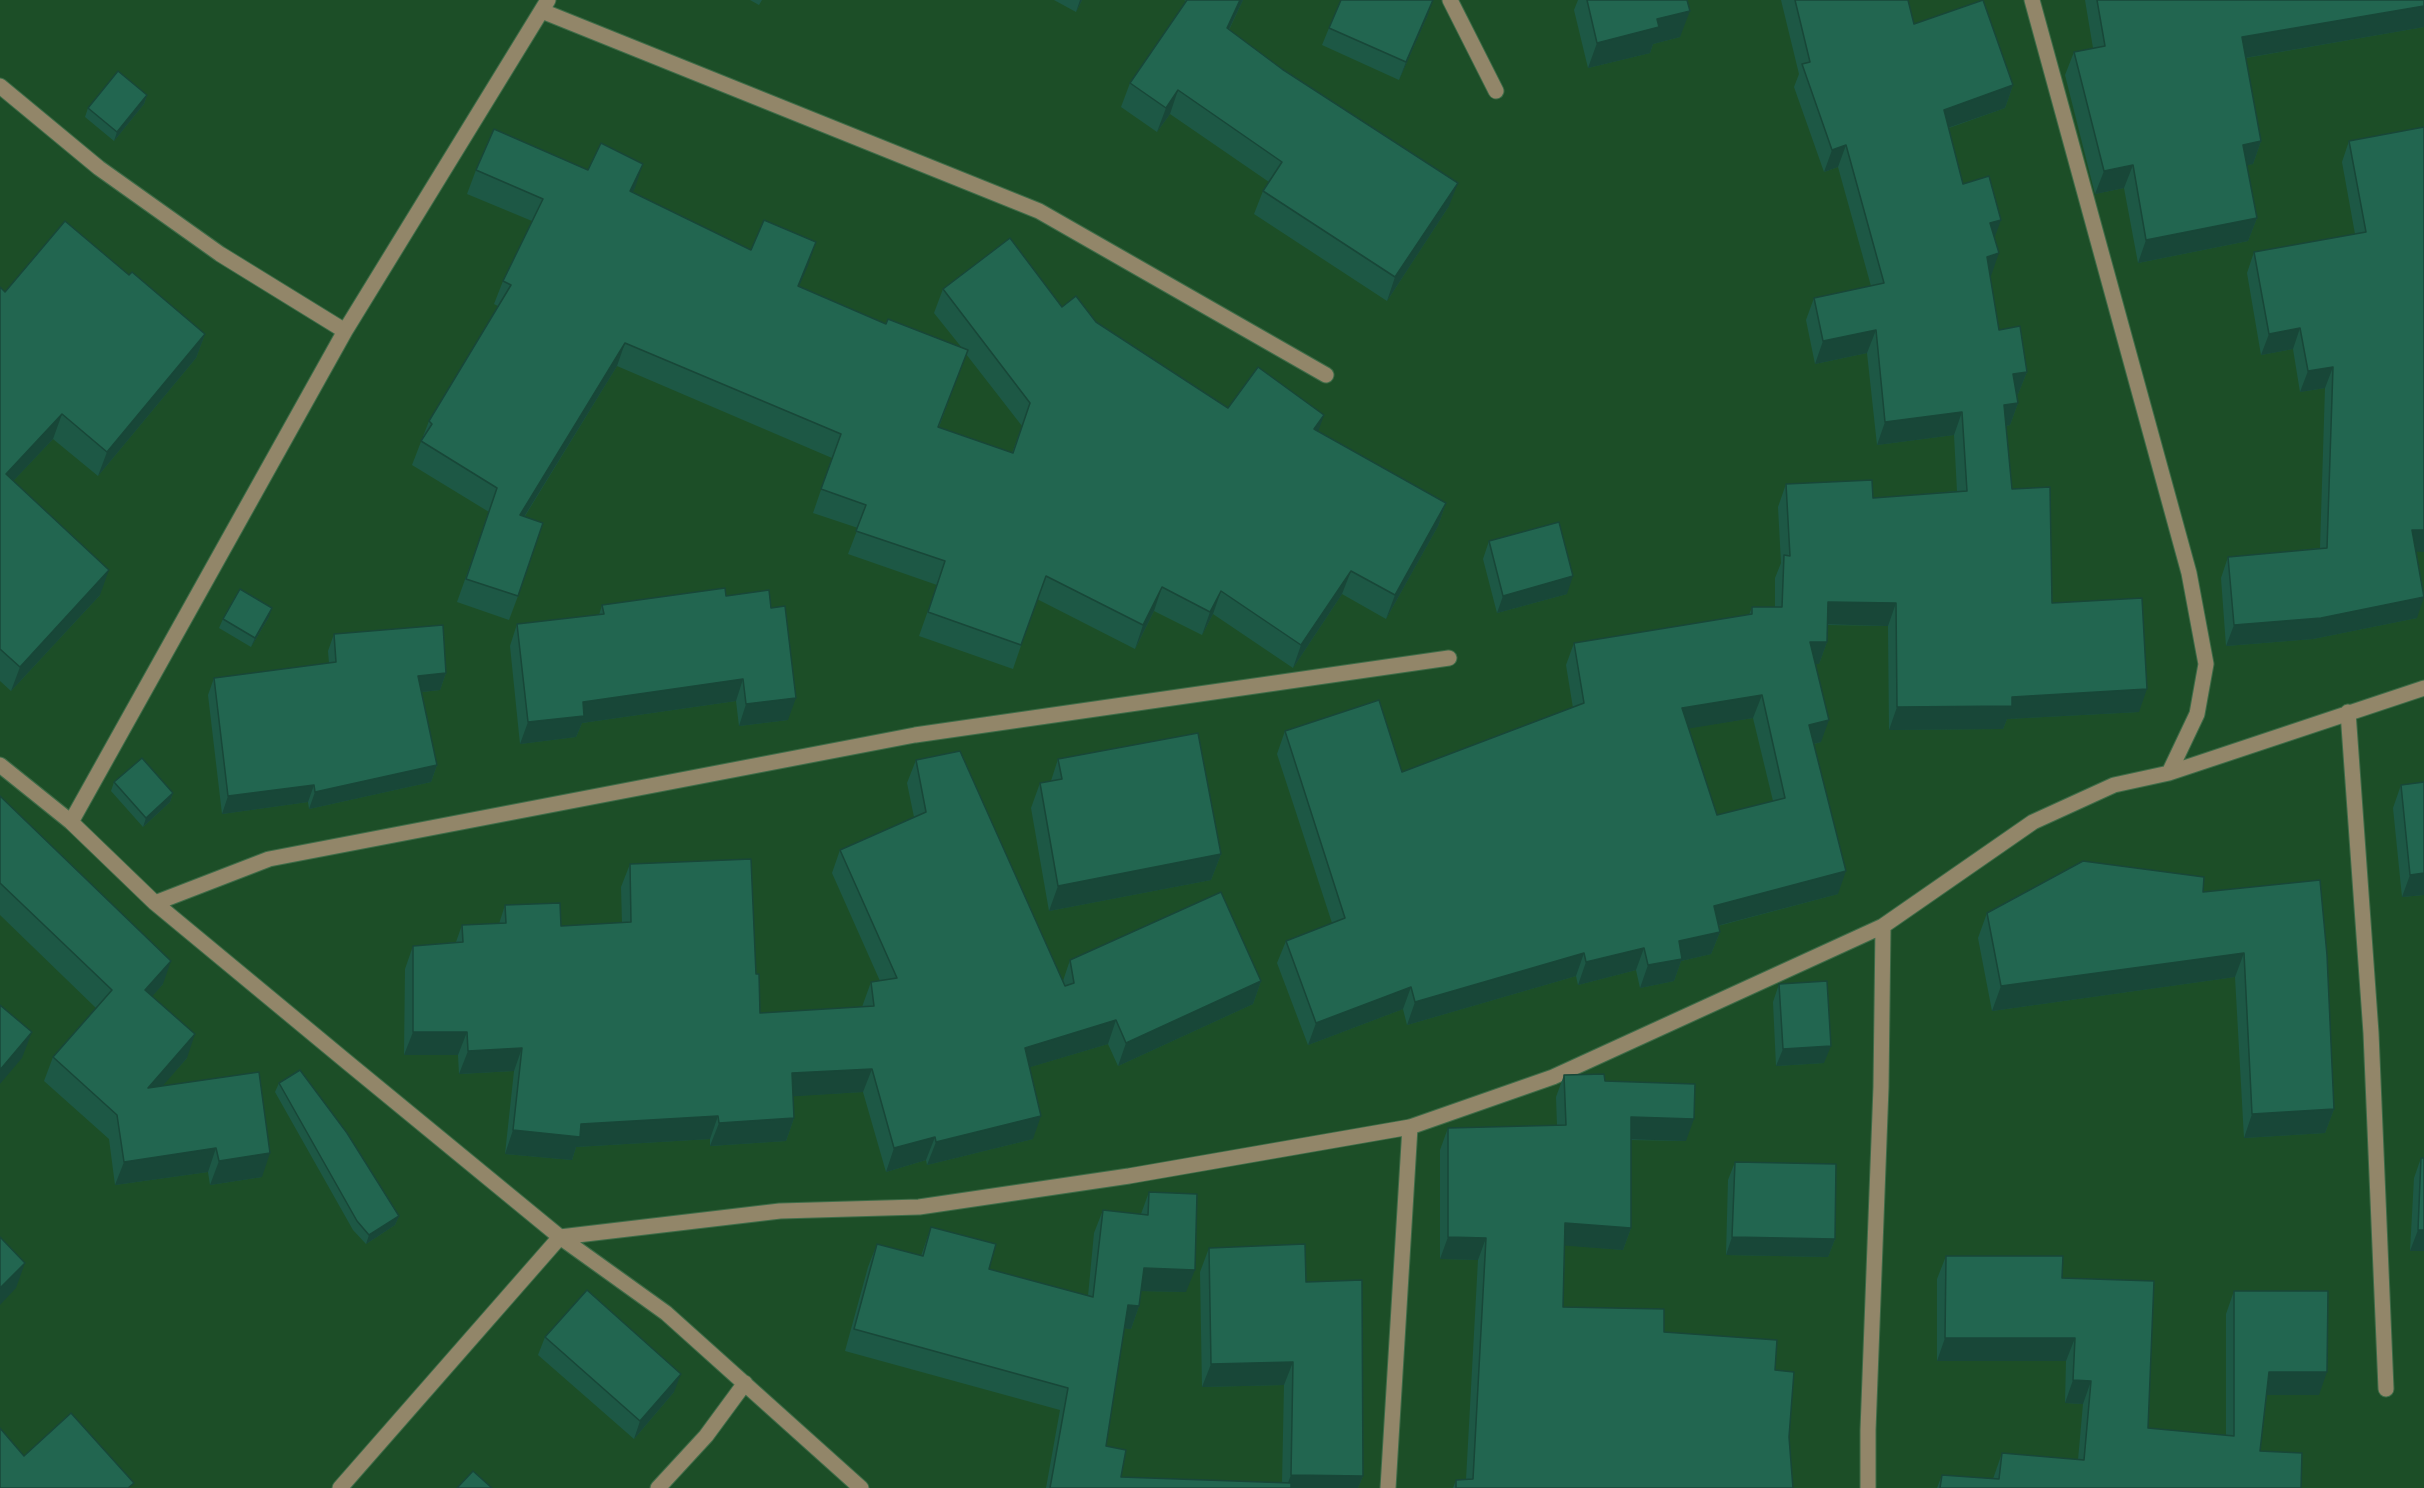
<!DOCTYPE html>
<html>
<head>
<meta charset="utf-8">
<style>
	body { margin:0 }
	canvas { display:block; background:#1c4e27 }
</style>
</head>
<body>
<canvas width="2424" height="1488"></canvas>
<script>
const c = document.querySelector('canvas').getContext('2d');
c.lineJoin = 'round';
function strokePath(path, color, width, dash) { c.strokeStyle = color; c.lineWidth = width; c.lineCap = dash ? 'butt' : 'round'; c.setLineDash(dash || []); c.stroke(path); }
function paint(path, color) { c.fillStyle = color; c.fill(path, 'evenodd'); }
const minor = new Path2D(`
	M1450,0L1496,91
	M2032,0L2189,573L2206,664L2197,714L2169,773
	M542,11L1039,211L1326,375
	M0,86L99,168L220,254L345,331
	M2348,712L2371,1033L2386,1389
	M0,765L71,822L155,903L347,1062L560,1237L666,1313L861,1488
	M71,822L345,331L548,0
	M155,903L269,859L915,735L1449,658
	M340,1488L560,1237L780,1211L919,1207L1129,1176L1410,1127L1553,1077L1883,926
	M658,1488L706,1436L745,1383
	M1388,1488L1410,1127
	M1868,1488V1430L1881,1087L1883,926L2033,822L2114,785L2169,773L2424,688`);
const wall = new Path2D(`
	M750,0H762L759,5Z
	M1054,0H1082L1076,12Z
	M1184,0H1243L1229,30L1449,206L1387,301L1254,214L1263,191L1269,182L1170,114L1157,132L1121,107L1130,83L1186,1Z
	M1433,0L1427,17L1399,80L1322,45L1329,28Z
	M1578,0H1688L1680,37L1653,44L1650,53L1588,68L1574,10Z
	M1781,0H1908L1914,24L2013,85L2005,108L1949,128L1963,184L1995,238L1990,276L1999,330L2027,372L2018,394H2017L2018,403L2010,425L2006,426L2012,489L2052,603L2139,712L2007,719L2003,729L1889,730L1888,626L1828,625L1827,642L1819,664H1816L1821,742L1814,744L1838,894L1718,926L1720,932L1711,954L1681,961L1674,981L1640,988L1636,970L1578,985L1576,976L1407,1025L1403,1009L1308,1045L1277,963L1286,941L1332,923L1277,754L1285,731L1402,772L1573,708L1566,665L1574,643L1749,615L1752,607H1775V578L1781,563L1778,507L1786,484L1873,498L1957,491L1954,435L1877,445L1867,353L1815,364L1806,320L1814,298L1871,286L1838,167L1824,172L1794,87L1799,74ZM1753,718L1773,801L1717,815L1689,728Z
	M2085,0H2424V27L2246,58L2261,141L2253,164L2247,165L2257,218L2248,241L2138,263L2124,188L2095,194L2065,75L2074,52L2093,48Z
	M147,95L144,104L114,141L85,117L88,108Z
	M2424,127L2416,551L2417,618L2313,639L2226,646L2221,578L2228,557L2320,548L2325,388L2300,392L2293,349L2261,355L2247,273L2254,252L2355,234L2342,162L2349,141Z
	M476,170H588L635,188L632,192L751,250L816,242L799,286L886,324L962,348L934,313L943,289L1062,307L1096,322L1228,408L1318,431L1446,503L1438,526L1386,619L1342,594L1293,668L1213,614L1202,635L1154,611L1135,649L1037,599L1013,669L919,636L937,585L848,554L858,528L813,513L832,458L617,366L525,516L518,596L509,620L457,602L489,512L412,465L429,421L498,306L494,304L503,281L532,221L467,194ZM966,354L1022,426L1012,453L939,427Z
	M129,275L205,334L196,358L98,476L53,439L13,481L100,595L11,691L0,681V287L5,292Z
	M1489,541L1567,594L1497,613L1483,559Z
	M726,596L788,720L739,726L736,701L582,723L576,737L520,744L510,646L517,624L599,615L602,605Z
	M269,617L251,647L219,628L223,619Z
	M334,634L446,673L440,690L422,692L437,765L431,782L309,809L308,802L222,814L208,695L214,678L329,663L328,651Z
	M1058,759L1221,854L1211,880L1049,911L1031,808L1040,783L1051,781Z
	M916,760L1063,981L1070,960L1261,981L1253,1004L1118,1066L1108,1044L1030,1067L1033,1139L927,1165L926,1160L886,1172L863,1092L793,1096L794,1118L786,1141L710,1146V1139L576,1147L572,1160L505,1154L514,1071L459,1074L458,1055H404L405,969L413,946L456,942L462,925L499,924L505,905L561,926L622,923L621,887L630,864L756,974L760,1013L862,1007L871,982L880,981L832,873L840,850L914,817L907,783Z
	M114,782L173,793L170,802L143,827L111,791Z
	M2401,785L2424,895L2402,897L2393,808Z
	M0,796L163,984L152,996L187,1058L162,1086L262,1177L210,1185L208,1172L115,1185L109,1139L44,1081L53,1057L96,1008L0,915Z
	M2320,880L2334,1109L2325,1133L2244,1138L2235,977L1992,1011L1978,938L1987,913Z
	M1779,984L1824,1063L1776,1066L1773,1002Z
	M1564,1075L1605,1081L1686,1141L1631,1140V1228L1623,1250L1565,1245L1563,1307L1664,1332L1775,1370L1789,1437L1793,1488H1453L1456,1480H1466L1478,1260L1440,1259V1150L1448,1128L1557,1125L1556,1097Z
	M279,1083L399,1216L395,1225L366,1244L353,1230L275,1092Z
	M2421,1158H2424V1251H2410L2414,1178Z
	M1735,1162L1835,1239L1828,1257L1726,1255L1728,1180Z
	M1149,1192L1186,1292L1141,1291L1139,1306L1131,1329L1124,1328L1106,1446L1121,1477L1282,1483L1284,1385L1202,1387L1200,1272L1209,1248L1306,1282L1363,1476L1358,1488H1046L1060,1410L845,1351L868,1267L877,1244L921,1256L931,1227L989,1269L1088,1296L1094,1233L1103,1210L1141,1214Z
	M1946,1256L2062,1278L2148,1428L2226,1435V1314L2234,1291L2319,1395H2267L2260,1451L2301,1488H1937L1942,1475L1993,1479L2002,1453L2078,1460L2083,1404L2065,1403L2066,1361H1937V1279Z
	M545,1337L674,1392L634,1439L538,1355Z`);
const shadedWall = new Path2D(`
	M1080,0H1082L1076,12Z
	M1240,0H1243L1218,52L1227,28Z
	M1433,0L1427,17L1399,80L1406,62Z
	M2424,6V27L2233,60L2242,37Z
	M1690,11L1680,37L1653,44L1650,53L1588,68L1597,43L1657,19Z
	M2013,85L2005,108L1936,132L1944,110Z
	M1178,90L1170,114L1157,132L1166,108Z
	M147,95L144,104L114,141L117,132Z
	M2261,141L2253,164L2234,168L2243,145Z
	M1846,145L1838,167L1824,172L1832,150Z
	M643,164L635,188L621,215L630,191Z
	M2133,165L2124,188L2095,194L2104,171Z
	M1458,183L1449,206L1387,301L1395,277Z
	M2257,218L2248,241L2138,263L2146,240Z
	M2001,220L1993,242L1990,223Z
	M816,242L808,266L789,309L798,286Z
	M1999,253L1991,276L1979,279L1987,257Z
	M2300,328L2293,349L2261,355L2269,334Z
	M1876,330L1867,353L1815,364L1823,341Z
	M205,334L196,358L98,476L107,452Z
	M625,343L617,366L511,538L520,515Z
	M2333,367L2325,388L2300,392L2308,371Z
	M2027,372L2018,394L2005,396L2013,374Z
	M2018,403L2010,425L1996,428L2004,405Z
	M1962,412L1954,435L1877,445L1885,422Z
	M62,414L53,439L0,495L6,474Z
	M1324,415L1316,438L1314,429Z
	M1446,503L1438,526L1386,619L1395,595Z
	M2412,530H2424V552L2404,551Z
	M109,570L100,595L11,691L20,667Z
	M1351,571L1342,594L1293,668L1301,645Z
	M1573,576L1567,594L1497,613L1503,596Z
	M1162,587L1154,611L1135,649L1143,625Z
	M1221,591L1213,614L1202,635L1210,612Z
	M2424,597L2417,618L2313,639L2226,646L2234,625Z
	M1828,602L1896,603L1888,626L1820,624Z
	M272,608L269,617L251,647L255,638Z
	M1810,642H1827L1819,664H1802Z
	M446,673L440,690L412,693L418,676Z
	M743,679L736,701L582,723L576,737L520,744L528,722L583,702Z
	M2147,689L2139,712L2007,719L2003,729L1889,730L1897,707L2012,697Z
	M1762,695L1753,718L1674,731L1682,708Z
	M796,698L788,720L739,726L746,704Z
	M1829,720L1821,742L1801,747L1809,725Z
	M437,765L431,782L309,809L315,792Z
	M314,785L308,802L222,814L228,796Z
	M173,793L170,802L143,827L146,818Z
	M1221,854L1211,880L1049,911L1058,886Z
	M1846,871L1838,894L1705,929L1714,906Z
	M2424,873V895L2402,897L2410,875Z
	M1720,932L1711,954L1681,961L1674,981L1640,988L1648,965L1679,941Z
	M1644,948L1636,970L1578,985L1586,962Z
	M1584,953L1576,976L1407,1025L1415,1002Z
	M2244,953L2235,977L1992,1011L2001,986Z
	M171,961L163,984L137,1014L145,990Z
	M1261,981L1253,1004L1118,1066L1126,1043Z
	M1411,987L1403,1009L1308,1045L1316,1023Z
	M1116,1020L1108,1044L1017,1071L1025,1048Z
	M32,1032L22,1058L0,1084V1070Z
	M413,1032H467L458,1055H404Z
	M195,1034L187,1058L140,1112L148,1088Z
	M1831,1046L1824,1063L1776,1066L1783,1049Z
	M522,1048L514,1071L459,1074L468,1051Z
	M872,1069L863,1092L783,1097L792,1073Z
	M2334,1109L2325,1133L2244,1138L2252,1114Z
	M718,1116L710,1139L576,1147L572,1160L505,1154L513,1130L581,1124Z
	M1041,1116L1033,1139L927,1165L936,1142Z
	M1631,1117L1694,1119L1686,1141L1623,1139Z
	M794,1118L786,1141L710,1146L719,1123Z
	M935,1137L926,1160L886,1172L894,1148Z
	M216,1148L208,1172L115,1185L124,1162Z
	M270,1153L262,1177L210,1185L219,1161Z
	M399,1216L395,1225L366,1244L369,1235Z
	M1565,1223L1631,1228L1623,1250L1557,1245Z
	M2418,1230H2424V1251H2410Z
	M1448,1237L1486,1238L1478,1260L1440,1259Z
	M1732,1237L1835,1239L1828,1257L1726,1255Z
	M25,1263L16,1288L0,1305V1288Z
	M1144,1268L1195,1270L1186,1292L1136,1291Z
	M1128,1305L1139,1306L1131,1329L1119,1328Z
	M1945,1338H2075L2066,1361H1937Z
	M1293,1362L1284,1385L1202,1387L1211,1364Z
	M2269,1372H2327L2319,1395H2261Z
	M681,1374L674,1392L634,1439L640,1421Z
	M2073,1380L2091,1381L2083,1404L2065,1403Z
	M1291,1475L1363,1476L1358,1488H1286Z`);
const building = new Path2D(`
	M1187,0H1240L1227,28L1282,69L1458,183L1395,277L1263,191L1282,162L1178,90L1166,108L1130,83Z
	M1341,0H1433L1406,62L1329,28Z
	M1587,0H1687L1690,11L1657,19L1659,27L1597,43Z
	M1795,0H1908L1914,24L1983,0L2013,85L1944,110L1963,184L1989,176L2001,220L1990,223L1999,253L1987,257L1999,330L2020,326L2027,372L2013,374L2018,403L2004,405L2012,489L2050,487L2052,603L2142,598L2147,689L2012,697V706L1897,707L1896,603L1828,602L1827,642H1810L1829,720L1809,725L1846,871L1714,906L1720,932L1679,941L1682,959L1648,965L1644,948L1586,962L1584,953L1415,1002L1411,987L1316,1023L1286,941L1345,918L1285,731L1379,700L1402,772L1584,703L1574,643L1752,614V607H1782L1784,555L1790,556L1786,484L1872,480L1873,498L1967,491L1962,412L1885,422L1876,330L1823,341L1814,298L1884,283L1846,145L1832,150L1802,64L1810,62ZM1762,695L1785,798L1717,815L1682,708Z
	M2097,0H2424V6L2242,37L2261,141L2243,145L2257,218L2146,240L2133,165L2104,171L2074,52L2105,46Z
	M118,71L147,95L117,132L88,108Z
	M2424,127V530H2412L2424,597L2321,618L2234,625L2228,557L2327,548L2333,367L2308,371L2300,328L2269,334L2254,252L2366,232L2349,141Z
	M494,129L588,170L601,143L643,164L630,191L751,250L764,220L816,242L798,286L886,324L888,319L968,350L938,427L1013,453L1030,403L943,289L1010,238L1062,307L1076,296L1096,322L1228,408L1258,367L1324,415L1314,429L1446,503L1395,595L1351,571L1301,645L1221,591L1210,612L1162,587L1143,625L1046,576L1021,645L928,612L945,561L856,531L866,505L821,489L841,434L625,343L520,515L543,523L518,596L466,579L497,488L421,441L432,424L429,421L511,285L503,281L543,199L476,170Z
	M65,221L129,275L132,272L205,334L107,452L62,414L6,474L109,570L20,667L0,649V287L5,292Z
	M1559,522L1573,576L1503,596L1489,541Z
	M725,588L726,596L769,590L771,608L785,606L796,698L746,704L743,679L583,702L584,716L528,722L517,624L604,614L602,605Z
	M240,589L272,608L255,638L223,619Z
	M443,625L446,673L418,676L437,765L315,792L314,785L228,796L214,678L336,662L334,634Z
	M1198,733L1221,854L1058,886L1040,783L1062,779L1058,759Z
	M960,751L1065,986L1074,983L1070,960L1221,892L1261,981L1126,1043L1116,1020L1025,1048L1041,1116L936,1142L935,1137L894,1148L872,1069L792,1073L794,1118L719,1123L718,1116L581,1124L580,1137L513,1130L522,1048L468,1051L467,1032H413V946L463,942L462,925L506,923L505,905L560,903L561,926L631,922L630,864L751,859L756,974H759L760,1013L874,1006L871,982L897,978L840,850L926,812L916,760Z
	M142,758L173,793L146,818L114,782Z
	M2424,782V873L2410,875L2401,785Z
	M0,796L171,961L145,990L195,1034L148,1088L259,1072L270,1153L219,1161L216,1148L124,1162L117,1115L53,1057L112,990L0,883Z
	M2083,861L2204,877L2203,892L2320,880L2327,955L2334,1109L2252,1114L2244,953L2001,986L1987,913Z
	M1827,981L1831,1046L1783,1049L1779,984Z
	M0,1005L32,1032L0,1070Z
	M300,1070L347,1133L399,1216L369,1235L357,1221L279,1083Z
	M1604,1074L1605,1081L1695,1084L1694,1119L1631,1117V1228L1565,1223L1563,1307L1664,1309V1332L1777,1340L1775,1370L1794,1372L1789,1437L1793,1488H1456V1480L1473,1479L1486,1238L1448,1237V1128L1566,1125L1564,1075Z
	M2421,1158H2424V1230H2418Z
	M1735,1162L1836,1164L1835,1239L1732,1237Z
	M1149,1192L1197,1194L1195,1270L1144,1268L1139,1306L1128,1305L1106,1446L1126,1450L1121,1477L1291,1483V1488H1050L1068,1388L854,1329L877,1244L923,1256L931,1227L996,1244L989,1269L1093,1297L1103,1210L1148,1215Z
	M0,1237L25,1263L0,1288Z
	M1305,1244L1306,1282L1362,1280L1363,1476L1291,1475L1293,1362L1211,1364L1209,1248Z
	M1946,1256H2063L2062,1278L2154,1281L2148,1428L2234,1436V1291H2328L2327,1372H2269L2260,1451L2302,1453L2301,1488H1940L1942,1475L1999,1479L2002,1453L2084,1460L2091,1381L2073,1380L2075,1338H1945Z
	M587,1290L681,1374L640,1421L545,1337Z
	M71,1413L134,1483L128,1488H0V1428L24,1456Z
	M473,1471L492,1488H457Z`);
strokePath(minor, '#3e6c48', 17);
strokePath(minor, '#928669', 15);
paint(wall, '#1d5845');
paint(shadedWall, '#184738');
paint(building, '#226650');
strokePath(building, '#184738', 1.5);
</script>
</body>
</html>
